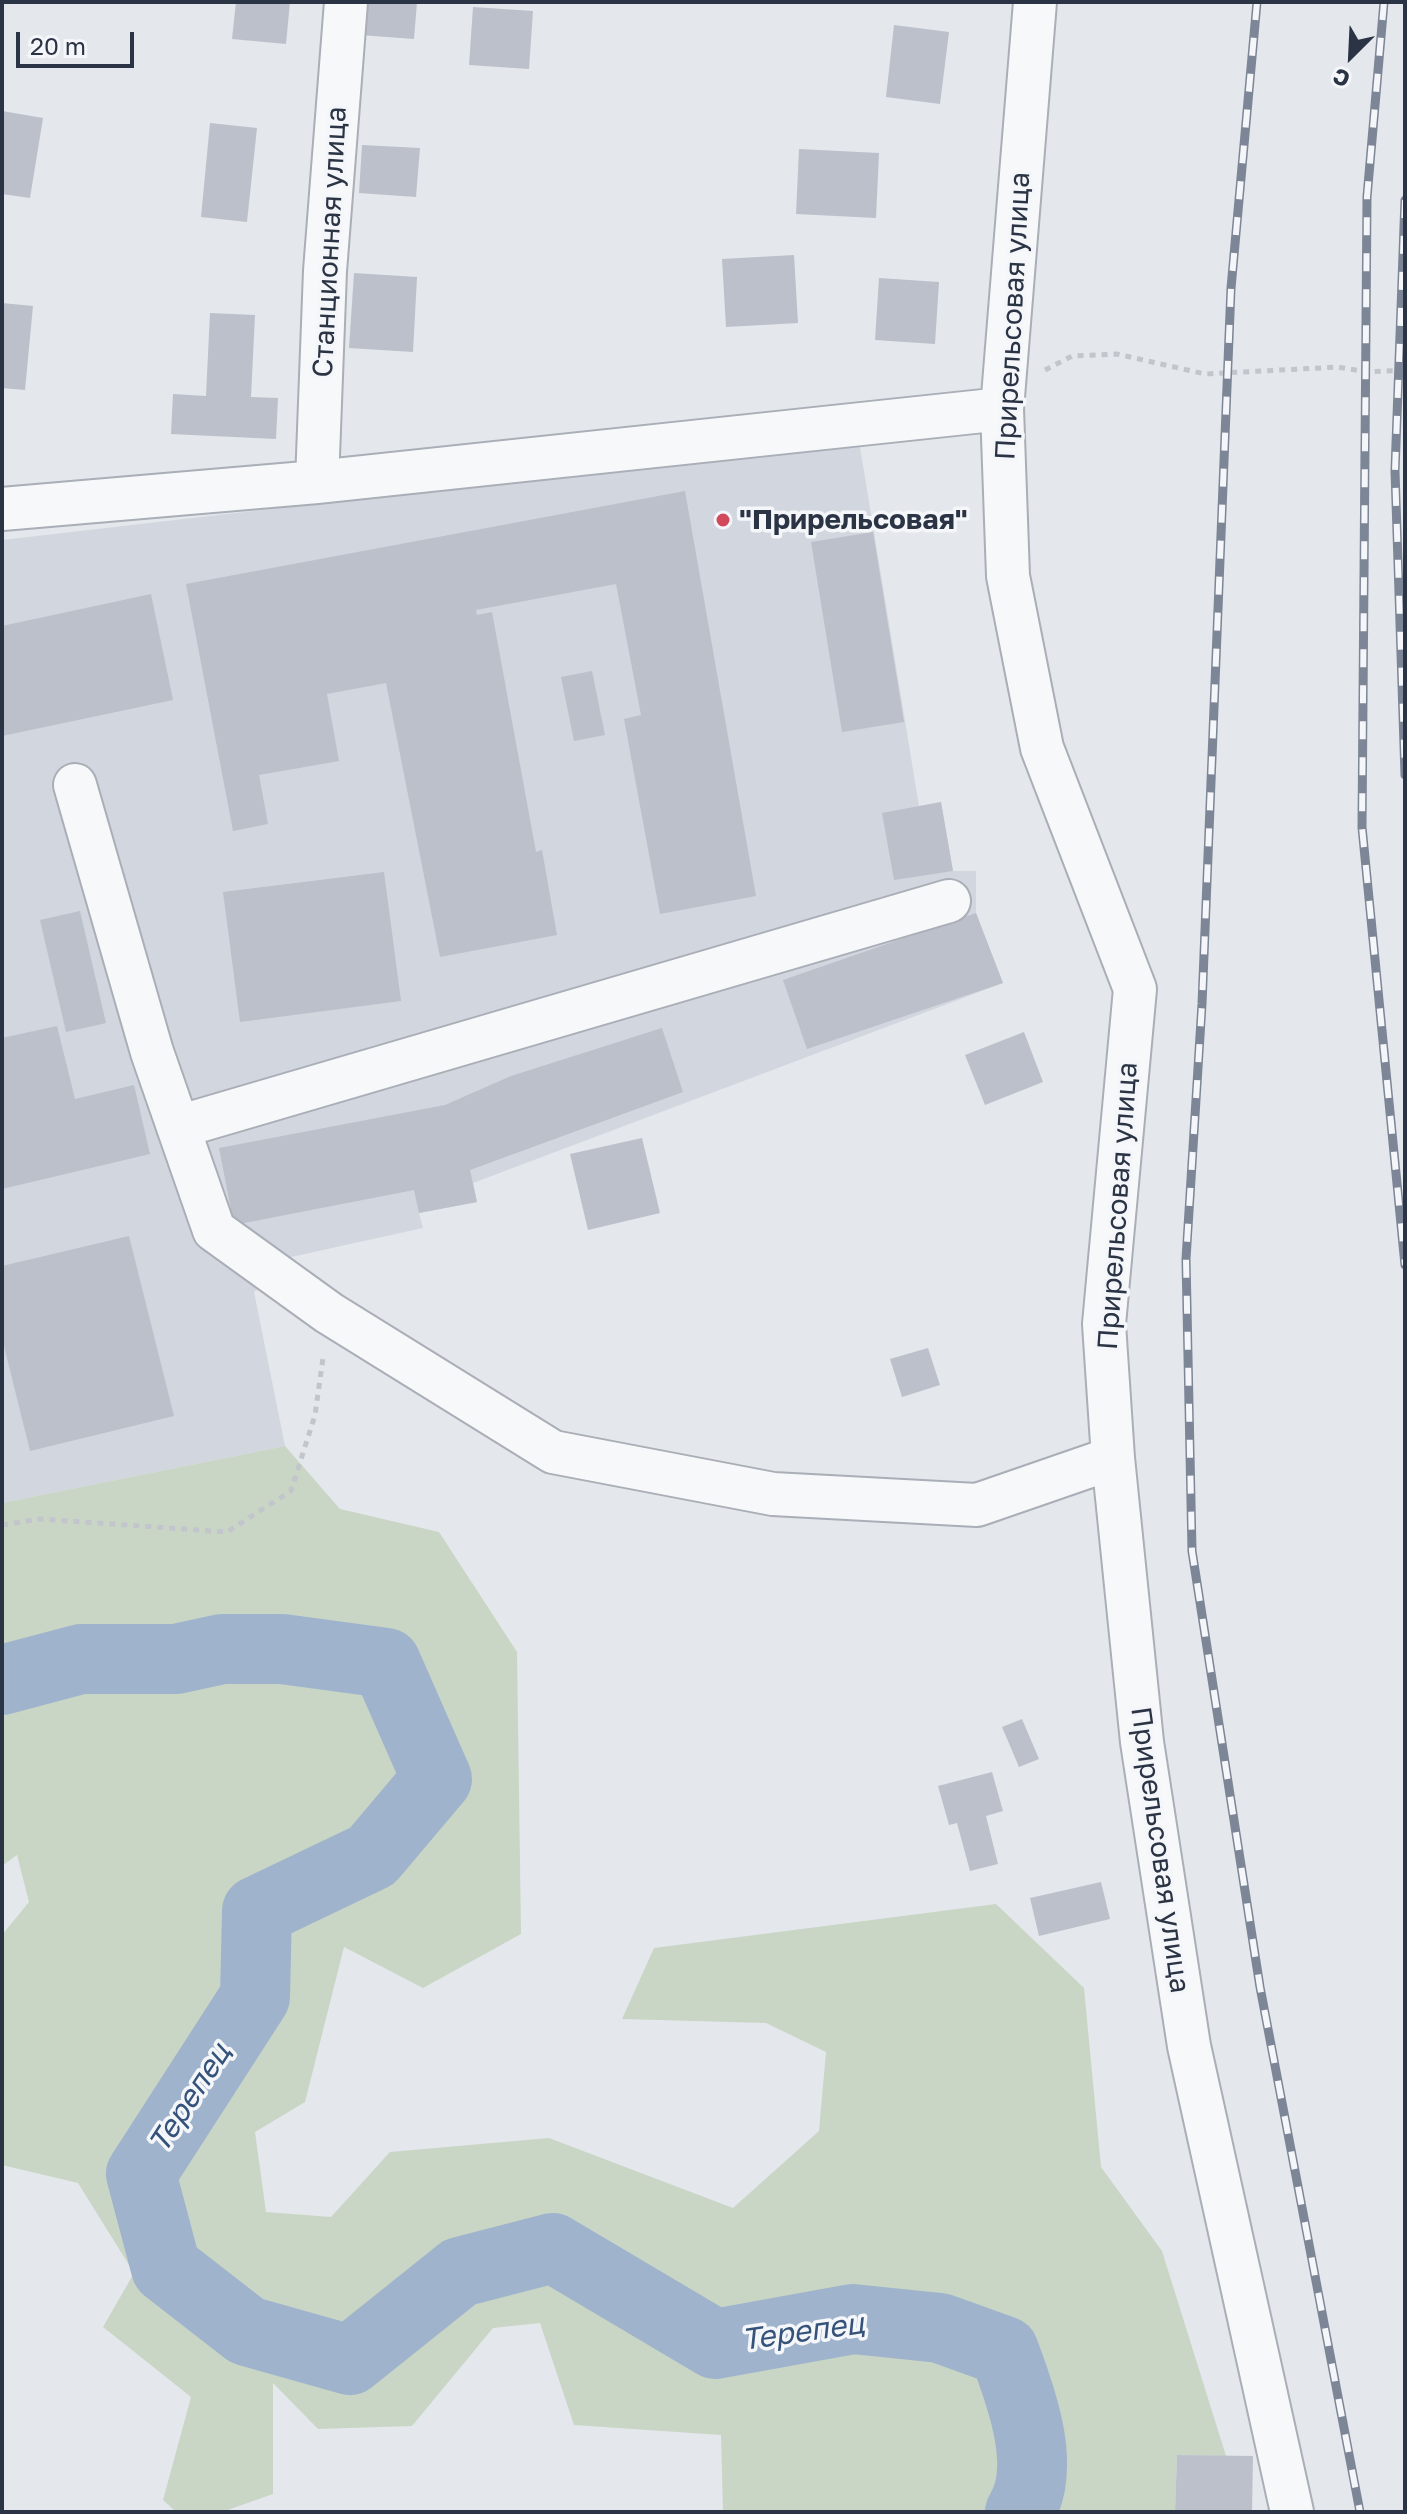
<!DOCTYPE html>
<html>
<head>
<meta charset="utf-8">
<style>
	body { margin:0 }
	#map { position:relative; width:1407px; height:2514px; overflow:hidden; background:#e4e7ec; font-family:"Golos Text",sans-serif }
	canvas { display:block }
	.frame { position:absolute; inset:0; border:4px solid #2b3445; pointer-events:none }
	.north { position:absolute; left:1311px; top:16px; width:80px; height:80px; -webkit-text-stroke:6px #f4f6f9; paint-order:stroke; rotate:204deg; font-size:22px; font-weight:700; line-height:32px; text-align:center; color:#2b3445 }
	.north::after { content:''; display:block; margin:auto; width:28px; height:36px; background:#2b3445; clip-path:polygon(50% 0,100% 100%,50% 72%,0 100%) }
	.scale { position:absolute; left:16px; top:32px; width:118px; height:36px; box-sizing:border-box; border:4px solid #2b3445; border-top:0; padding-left:10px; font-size:24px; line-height:28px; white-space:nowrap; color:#2b3445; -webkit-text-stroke:6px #f4f6f9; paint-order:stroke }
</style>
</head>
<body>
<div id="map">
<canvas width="1407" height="2514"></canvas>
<div class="frame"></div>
<div class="north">С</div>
<div class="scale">20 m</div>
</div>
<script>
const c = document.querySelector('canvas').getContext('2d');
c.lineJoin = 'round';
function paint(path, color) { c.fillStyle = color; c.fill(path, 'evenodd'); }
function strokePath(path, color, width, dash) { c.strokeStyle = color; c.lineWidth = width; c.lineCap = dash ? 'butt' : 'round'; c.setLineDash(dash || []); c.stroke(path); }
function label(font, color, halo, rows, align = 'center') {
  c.font = font + ' "Golos Text",sans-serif'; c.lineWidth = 7; c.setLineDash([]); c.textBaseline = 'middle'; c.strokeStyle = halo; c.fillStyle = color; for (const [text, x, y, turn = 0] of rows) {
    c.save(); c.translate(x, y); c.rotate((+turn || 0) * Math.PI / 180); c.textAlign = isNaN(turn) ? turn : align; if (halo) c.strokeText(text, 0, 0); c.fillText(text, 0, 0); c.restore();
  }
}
const built = new Path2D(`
	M859,441L919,806L941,802L953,871H976V913L1003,983L473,1183L477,1202L419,1213L423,1228L291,1257L254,1292L285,1446L2,1503V540Z`);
const green = new Path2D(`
	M285,1446L340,1509L439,1532L517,1652L521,1934L423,1988L344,1947L305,2102L255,2132L266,2212L331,2217L390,2152L549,2138L733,2208L819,2131L826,2052L766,2023L622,2019L654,1948L996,1904L1084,1988L1101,2167L1162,2251L1226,2456L1177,2455L1175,2512H723L721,2435L574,2425L540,2323L493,2328L412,2426L318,2429L273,2383V2494L222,2512H176L163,2500L191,2397L103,2327L134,2273L78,2183L2,2165V1935L29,1902L17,1855L2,1866V1503Z`);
const river = new Path2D(`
	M2,1680L81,1659H176L222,1649H282L386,1663L437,1779L372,1856L257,1911L255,1997L141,2174L166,2268L247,2331L350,2360L460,2272L553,2248L715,2344L853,2319L940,2328L1004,2351C1021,2396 1048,2468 1020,2512`);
const building = new Path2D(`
	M236,2H290L286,44L232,39Z
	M362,2H417L414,39L360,35Z
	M473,7L533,11L529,69L469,65Z
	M894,25L949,32L940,104L886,97Z
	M2,111L43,118L30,198L2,194Z
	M210,123L257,128L247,222L201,217Z
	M362,145L420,148L416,197L359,193Z
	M799,149L879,153L876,218L796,214Z
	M794,255L798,323L726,327L722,259Z
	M354,273L417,277L413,352L349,348Z
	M879,278L939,282L935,344L875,340Z
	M2,303L33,306L25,390L2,388Z
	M210,313L255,315L251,397L278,398L276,439L171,434L173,394L206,396Z
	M685,491L756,896L660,914L624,719L641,715L616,584L476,610L477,615L492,612L536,852L542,850L557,935L440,957L386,683L327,694L339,761L259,775L268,824L233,831L186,584Z
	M873,532L904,722L842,732L811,542Z
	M151,594L173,700L2,736V626Z
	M592,671L605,735L574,741L561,677Z
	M941,802L953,871L894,880L882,813Z
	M384,872L401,1001L240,1022L223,892Z
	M80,911L106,1023L66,1032L40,920Z
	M976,913L1003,983L807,1049L783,980Z
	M57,1026L75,1099L134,1085L150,1154L2,1189V1038Z
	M662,1028L683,1092L470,1170L477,1202L419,1213L414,1190L234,1225L219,1148L445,1105L511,1076Z
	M1024,1032L1043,1082L985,1105L965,1055Z
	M642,1138L660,1213L588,1230L570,1154Z
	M129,1236L174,1416L30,1451L2,1338V1266Z
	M928,1348L940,1385L902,1397L890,1359Z
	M1022,1719L1039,1759L1019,1767L1002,1727Z
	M992,1772L1003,1811L986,1816L998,1864L970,1871L957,1823L949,1825L938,1786Z
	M1101,1882L1110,1919L1039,1936L1030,1898Z
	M1177,2455L1253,2456L1252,2512H1175Z`);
const path = new Path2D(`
	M1045,370L1072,356L1117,354L1205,374L1338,367L1367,372L1405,370
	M2,1525L40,1519L227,1532L291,1491L315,1415L323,1358`);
const minor = new Path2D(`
	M1035,2L1002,409L1008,576L1042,748L1135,989L1104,1324L1113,1458L1142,1742L1189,2046L1292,2512
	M317,482L325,271L346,2
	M2,509L317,482L1002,409
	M75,785L152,1052L214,1230L329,1313L553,1452L773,1494L977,1505L1113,1458
	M178,1127L949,901`);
const rail = new Path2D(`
	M1257,2L1231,288L1202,1004L1186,1259L1192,1551L1260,1987L1360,2512
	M1384,2L1367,197L1362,827L1405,1265
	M1405,200L1395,471L1405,775`);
const markers = [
	[723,520,8,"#d1495b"]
];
const streetNames = [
	["Станционная улица",330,242,-87],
	["Прирельсовая улица",1013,316,-87],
	["Прирельсовая улица",1118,1206,-86],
	["Прирельсовая улица",1160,1850,82]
];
const poiNames = [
	["\"Прирельсовая\"",739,520]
];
const waterNames = [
	["Терепец",190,2098,-57],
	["Терепец",803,2332,-8]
];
paint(built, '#d2d6de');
paint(green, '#c9d6c5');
strokePath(river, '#9fb4cc', 70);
paint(building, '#bbc0ca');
strokePath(minor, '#a9aeb7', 46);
strokePath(path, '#c2c5cb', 5, [6, 6]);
strokePath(minor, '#f7f8fa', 42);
strokePath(rail, '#7d8696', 9);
strokePath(rail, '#f4f6f9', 6, [18]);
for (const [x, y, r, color] of markers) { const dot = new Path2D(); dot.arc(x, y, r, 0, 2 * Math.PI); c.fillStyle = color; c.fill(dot); strokePath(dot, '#f4f6f9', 3); }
label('28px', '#2b3445', '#f4f6f9', streetNames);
label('bold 28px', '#2b3445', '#f4f6f9', poiNames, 'left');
label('italic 30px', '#34527a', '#f4f6f9', waterNames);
</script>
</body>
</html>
